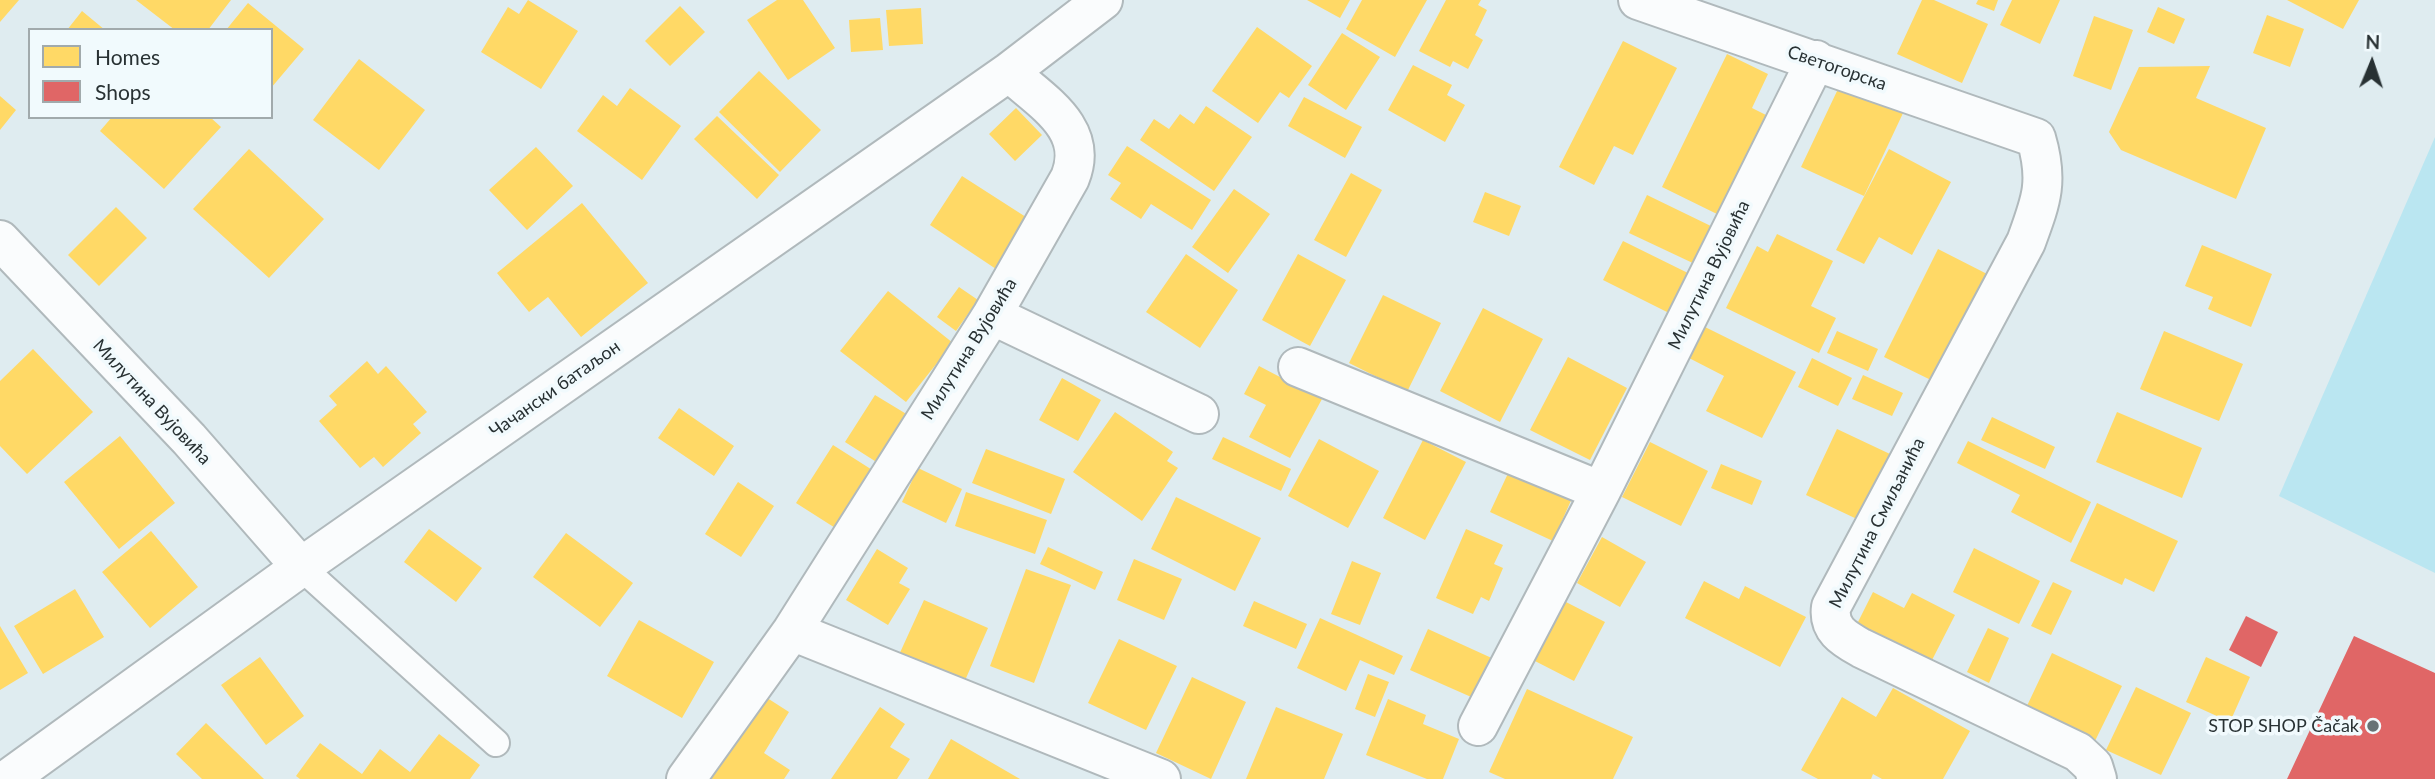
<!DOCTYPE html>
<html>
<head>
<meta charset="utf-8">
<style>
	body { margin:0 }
	#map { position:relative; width:2435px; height:779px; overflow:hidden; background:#dfecf0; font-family:Lato,sans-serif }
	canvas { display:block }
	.legend { position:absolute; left:28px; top:28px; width:245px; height:91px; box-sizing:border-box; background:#f1fafd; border:2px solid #a1aaac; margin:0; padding:9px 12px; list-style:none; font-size:21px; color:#283133 }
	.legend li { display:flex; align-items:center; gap:14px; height:35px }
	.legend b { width:35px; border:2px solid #a1aaac }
	.north { position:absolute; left:2337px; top:28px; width:70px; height:70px; -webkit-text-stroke:5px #f1fafd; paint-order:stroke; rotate:2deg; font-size:19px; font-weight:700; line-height:28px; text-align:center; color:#283133 }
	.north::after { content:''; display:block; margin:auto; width:24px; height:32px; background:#283133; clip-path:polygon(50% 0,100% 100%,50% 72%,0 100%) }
</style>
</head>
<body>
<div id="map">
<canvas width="2435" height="779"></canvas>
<ul class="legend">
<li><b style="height:19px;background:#ffd966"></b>Homes</li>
<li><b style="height:19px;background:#e06666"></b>Shops</li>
</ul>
<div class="north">N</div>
</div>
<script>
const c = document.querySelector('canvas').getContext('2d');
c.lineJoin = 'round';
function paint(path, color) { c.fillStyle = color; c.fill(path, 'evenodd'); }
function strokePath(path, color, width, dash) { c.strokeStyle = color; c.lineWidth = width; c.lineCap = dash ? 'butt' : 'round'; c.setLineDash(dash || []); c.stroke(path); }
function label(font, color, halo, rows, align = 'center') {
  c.font = font + ' Lato,sans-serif'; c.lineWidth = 7; c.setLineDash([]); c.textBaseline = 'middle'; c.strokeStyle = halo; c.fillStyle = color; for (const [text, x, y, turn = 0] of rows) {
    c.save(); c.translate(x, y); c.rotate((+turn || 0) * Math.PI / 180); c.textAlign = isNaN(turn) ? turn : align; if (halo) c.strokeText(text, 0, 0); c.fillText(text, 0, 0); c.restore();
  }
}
const green = new Path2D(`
	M2435,137V573L2279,496Z`);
const homes = new Path2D(`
	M0,0H19L0,22Z
	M136,0H231L208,30H175Z
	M528,0L578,31L541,89L481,52L508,7L519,14Z
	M777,0H803L835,48L788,80L747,20Z
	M1307,0H1350L1340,18Z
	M1362,0H1427L1395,57L1346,29Z
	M1446,0H1481L1478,5L1487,10L1475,35L1483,40L1468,69L1453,61L1450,67L1419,51Z
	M1922,0H1934L1988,24L1962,83L1897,54Z
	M1978,0H1998L1994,11L1976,4Z
	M2012,0H2060L2040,44L2000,25Z
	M2287,0H2359L2343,29Z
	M248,3L304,49L271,88V30H226Z
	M680,6L705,32L670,66L645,41Z
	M2158,7L2185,19L2174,44L2147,32Z
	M921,8L923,44L889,46L886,10Z
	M82,11L105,30H67Z
	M2267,15L2304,29L2290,67L2253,53Z
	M2094,16L2133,30L2111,90L2073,76Z
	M880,18L883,50L851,52L849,20Z
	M1257,27L1312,66L1289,98L1280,92L1258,123L1212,91Z
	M1342,33L1380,57L1346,110L1308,85Z
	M1623,41L1677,68L1633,155L1614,146L1594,185L1559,167Z
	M1727,54L1768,74L1752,108L1768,116L1719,215L1662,187Z
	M359,59L425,110L379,170L313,120Z
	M1413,65L1452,85L1447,95L1465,105L1445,142L1388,110Z
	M2210,66L2196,98L2266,128L2236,199L2121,150L2109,132L2139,67Z
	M759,71L821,130L780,172L719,112Z
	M1855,87L1904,111L1864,196L1801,167L1838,89L1851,95Z
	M630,88L681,126L642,180L577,131L603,95L617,106Z
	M0,96L16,110L0,130Z
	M1304,97L1362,127L1345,158L1288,126Z
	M1206,106L1252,137L1214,191L1140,140L1154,119L1169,129L1180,114L1194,124Z
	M1016,108L1042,135L1015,161L989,134Z
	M717,116L779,175L757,199L694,139Z
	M112,117H210L221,127L164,189L100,131Z
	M1127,146L1211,200L1192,230L1151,204L1141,219L1110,199L1121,183L1108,175Z
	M536,147L573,186L527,230L489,190Z
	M249,149L324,219L269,278L193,209Z
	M1889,149L1951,182L1912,255L1879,237L1864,264L1836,250Z
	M1351,173L1382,190L1346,257L1314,240Z
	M962,176L1029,219L996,269L930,225Z
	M1234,189L1270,214L1228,273L1192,247Z
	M1485,192L1521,206L1509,236L1473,222Z
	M1647,195L1715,228L1697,265L1629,233Z
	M582,203L648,283L581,337L548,297L529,312L497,273Z
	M116,207L147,238L99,286L68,255Z
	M1777,234L1833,261L1811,306L1836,318L1819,353L1726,308L1757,246L1768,252Z
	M1623,241L1694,276L1675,316L1603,280Z
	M2202,245L2272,274L2251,327L2208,309L2213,297L2185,286Z
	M1938,249L1991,276L1937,383L1884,357Z
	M1186,254L1238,290L1200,348L1146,312Z
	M1298,254L1346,280L1310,346L1262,320Z
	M959,287L978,300L956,331L937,317Z
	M888,291L953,343L906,402L840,351Z
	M1383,295L1441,323L1407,392L1349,363Z
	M1483,308L1543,339L1500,422L1440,391Z
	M1705,327L1796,372L1762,438L1706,411L1724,376L1689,358Z
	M1837,331L1878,349L1868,371L1827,353Z
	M2164,331L2243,364L2219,421L2140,389Z
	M33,349L93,412L27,474L0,446V381Z
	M1568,357L1627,388L1590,460L1530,430Z
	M1812,358L1852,378L1838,406L1798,387Z
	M367,361L378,374L386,366L427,412L413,424L421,433L383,467L374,457L360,468L319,421L337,405L329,396Z
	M1259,366L1322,399L1290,458L1249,437L1266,405L1244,394Z
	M1863,375L1903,393L1892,416L1852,399Z
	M1062,378L1101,400L1078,441L1039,420Z
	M875,395L908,415L878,463L845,442Z
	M679,408L734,446L714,476L658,438Z
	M1115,412L1173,452L1167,461L1178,468L1142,521L1073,472Z
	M2117,412L2202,448L2182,498L2096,462Z
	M1992,417L2055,447L2045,469L1981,440Z
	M1837,429L1890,454L1859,520L1806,495Z
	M120,436L175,503L119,549L64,482Z
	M1223,437L1291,469L1281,491L1212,459Z
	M1319,439L1379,471L1348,528L1288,496Z
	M1423,440L1466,462L1425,540L1383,518Z
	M1968,441L2091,502L2071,543L2011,512L2020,495L1957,463Z
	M1650,442L1708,471L1681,526L1622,497Z
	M833,445L877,473L840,531L796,503Z
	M986,449L1065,479L1051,514L972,483Z
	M1721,464L1762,481L1752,505L1711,488Z
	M1511,467L1573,496L1553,541L1490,512Z
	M918,468L962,489L946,523L902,502Z
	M738,482L774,506L741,557L705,534Z
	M966,492L1047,520L1035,554L955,526Z
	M1176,497L1261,538L1235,591L1151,549Z
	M2097,503L2178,541L2154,592L2125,578L2122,585L2070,561Z
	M429,529L482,568L456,602L404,562Z
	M1466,529L1503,545L1494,564L1503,568L1489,601L1481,597L1473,614L1436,598Z
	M151,531L198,587L150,628L102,572Z
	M566,533L633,583L600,627L533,577Z
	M1602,537L1646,562L1620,607L1577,583Z
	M1048,547L1103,572L1095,590L1040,564Z
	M1974,548L2040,581L2019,624L1953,592Z
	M877,549L908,568L899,583L910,589L888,625L846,600Z
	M1134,559L1182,579L1164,620L1117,600Z
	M1352,561L1381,573L1360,625L1331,614Z
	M1026,569L1071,585L1034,683L990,666Z
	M1704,581L1739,599L1745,586L1806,617L1780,667L1685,618Z
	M2053,582L2072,591L2051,635L2031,626Z
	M75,589L104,637L43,674L14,626Z
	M1873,592L1904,608L1912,593L1955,615L1930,664L1856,626Z
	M924,600L988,628L963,685L898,657Z
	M1254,601L1307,624L1296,649L1243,626Z
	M1564,601L1605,622L1574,681L1533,660Z
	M1320,618L1403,656L1394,675L1360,660L1346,691L1297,668Z
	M639,620L714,662L682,718L607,676Z
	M0,626L28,673L0,690Z
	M1988,628L2009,638L1989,683L1967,672Z
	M1428,629L1496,660L1478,700L1410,670Z
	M1119,639L1177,666L1146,730L1088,703Z
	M2052,653L2122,686L2095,741L2026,708Z
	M260,657L304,716L266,745L221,685Z
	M2206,657L2250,677L2230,722L2186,702Z
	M1368,674L1389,682L1375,717L1355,709Z
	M1192,677L1246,702L1211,779L1156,753Z
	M2136,687L2191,713L2161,775L2106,750Z
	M1893,688L1970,731L1943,779H1882L1873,774L1871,779H1818L1801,770L1842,697L1876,717Z
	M1527,689L1633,737L1613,779H1505L1489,772Z
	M761,694L789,712L764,753L790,770L784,779H708Z
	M1388,699L1426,715L1423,724L1459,739L1443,779H1427L1366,755Z
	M880,707L905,724L890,747L910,759L897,779H831Z
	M1276,707L1343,734L1324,779H1246Z
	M206,723L264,779H202L176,754Z
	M439,734L480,765L470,779H300L296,776L320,743L362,774L380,749L410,772Z
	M951,739L1020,779H928Z`);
const shops = new Path2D(`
	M2246,616L2278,632L2261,667L2229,650Z
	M2354,636L2435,673V779H2287Z`);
const service = new Path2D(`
	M301,567L496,743`);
const minor = new Path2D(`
	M1638,0L2036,138C2049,182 2041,201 2026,242L1831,607C1828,629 1843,638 1861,648L2078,752L2093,766L2097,779
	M0,240L189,439L301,567
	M992,315L1199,414
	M1298,367L1601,491
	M792,631L1161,779
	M1478,726L1601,491L1816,60
	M8,779L301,567L1009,72L1103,0
	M686,779L792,631L992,315L1070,178C1090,128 1042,102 1009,72`);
const markers = [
	[2373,726,7,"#687275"]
];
const streetNames = [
	["Светогорска",1837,68,19],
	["Милутина Вујовића",1709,275,-64],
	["Милутина Вујовића",969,349,-58],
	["Чачански батаљон",555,389,-35],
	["Милутина Вујовића",152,402,47],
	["Милутина Смиљанића",1877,523,-63]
];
const poiNames = [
	["STOP SHOP Čačak",2359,726]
];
paint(green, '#bae6f1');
paint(homes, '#ffd966');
paint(shops, '#e06666');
strokePath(service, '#b0b9bc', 30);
strokePath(minor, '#b0b9bc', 42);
strokePath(service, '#fafcfd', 26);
strokePath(minor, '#fafcfd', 38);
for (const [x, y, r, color] of markers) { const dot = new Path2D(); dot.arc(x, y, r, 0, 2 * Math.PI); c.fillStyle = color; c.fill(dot); strokePath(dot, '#f1fafd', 2.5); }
label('18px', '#283133', '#f1fafd', streetNames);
label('18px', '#283133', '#f1fafd', poiNames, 'right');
</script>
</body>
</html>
